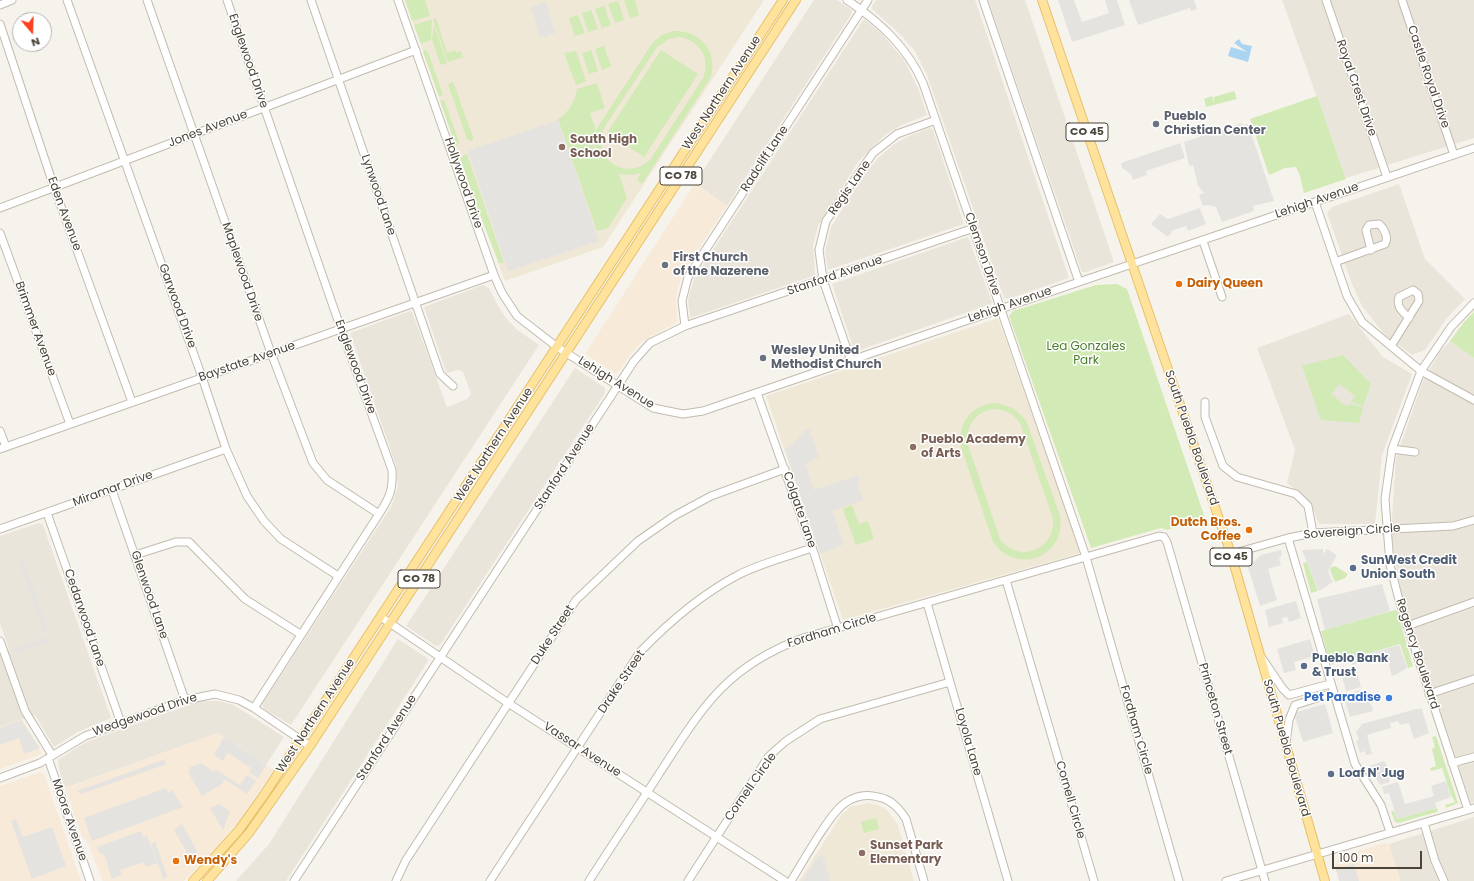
<!DOCTYPE html>
<html>
<head>
<meta charset="utf-8">
<style>
	body { margin:0 }
	#map { position:relative; width:1474px; height:881px; overflow:hidden; background:#f6f3ec; font-family:Poppins,sans-serif }
	canvas { display:block }
	.north { position:absolute; left:12px; top:12px; width:40px; height:40px; box-sizing:border-box; background:#fff; border:1px solid #b7b4b0; border-radius:50%; rotate:161deg; font-size:11px; font-weight:700; line-height:16px; text-align:center; color:#4b4439 }
	.north::after { content:''; display:block; margin:auto; width:14px; height:18px; background:#fc3f1d; clip-path:polygon(50% 0,100% 100%,50% 72%,0 100%) }
	.scale { position:absolute; left:1332px; top:851px; width:90px; height:18px; box-sizing:border-box; border:2px solid #4b4439; border-top:0; padding-left:5px; font-size:12px; line-height:14px; white-space:nowrap; color:#4b4439; -webkit-text-stroke:3px #fff; paint-order:stroke }
</style>
</head>
<body>
<div id="map">
<canvas width="1474" height="881"></canvas>
<div class="north">N</div>
<div class="scale">100 m</div>
</div>
<script>
const c = document.querySelector('canvas').getContext('2d');
c.lineJoin = 'round';
function paint(path, color) { c.fillStyle = color; c.fill(path, 'evenodd'); }
function strokePath(path, color, width, dash) { c.strokeStyle = color; c.lineWidth = width; c.lineCap = dash ? 'butt' : 'round'; c.setLineDash(dash || []); c.stroke(path); }
function label(font, color, halo, rows, align = 'center') {
  c.font = font + ' Poppins,sans-serif'; c.lineWidth = 3; c.setLineDash([]); c.textBaseline = 'middle'; c.strokeStyle = halo; c.fillStyle = color; for (const [text, x, y, turn = 0] of rows) {
    c.save(); c.translate(x, y); c.rotate((+turn || 0) * Math.PI / 180); c.textAlign = isNaN(turn) ? turn : align; if (halo) c.strokeText(text, 0, 0); c.fillText(text, 0, 0); c.restore();
  }
}
const residential = new Path2D(`
	M814,0H837L852,10V13L727,206L695,183Z
	M876,0H975L1069,278L1008,299L1004,298L927,75L914,50L901,35L872,9V6Z
	M988,0H1025L1114,262L1086,272H1082Z
	M1282,0H1474V138L1346,178Z
	M864,19L882,34L904,60L918,88L927,115L902,125L885,135L859,161L818,226L813,245L815,274L813,276L690,318L688,300L694,279Z
	M930,128L933,130L964,224L828,270L825,251L831,227L867,171L878,158L893,145L909,136Z
	M1399,184L1425,259L1465,299L1447,318L1425,350L1412,355L1386,336L1362,306L1352,284L1327,213L1332,207Z
	M968,237L992,302L991,304L857,351L854,350L832,284Z
	M483,285L489,288L498,306L507,319L516,329L539,345L291,725L264,709L262,704L391,507L398,487L396,465L350,333L410,311L412,312L447,407L467,399L471,394L463,372L458,370L448,373L446,372L424,307Z
	M1349,314L1383,357L1412,374L1382,455L1375,524H1319L1313,509L1303,496L1287,483L1295,450L1257,348Z
	M1450,341L1474,358V802L1471,803L1400,590L1391,535L1396,458L1423,381L1439,353Z
	M575,368L605,388V393L440,645L436,646L406,626Z
	M39,523L43,525L111,718L76,733L54,747L35,715L0,727V653L9,649L0,623V536Z
	M398,639L427,658L428,661L286,881H236L269,844Z
	M200,701H219L234,705L284,737L266,765L218,733L65,788L59,769L58,760L79,746L89,741Z
	M1474,817V881H1400L1389,844Z`);
const commercial = new Path2D(`
	M695,183L727,206L682,274L676,296L677,322L643,341L633,351L618,372L614,373L585,354Z
	M22,719L40,749L42,754L0,769V727Z
	M218,733L274,770L238,822L216,848L184,881H103L95,862L88,842L82,837L65,788Z
	M41,772L44,774L81,881H0V786Z
	M1384,843L1389,844L1400,881H1339L1335,866L1339,857Z`);
const education = new Path2D(`
	M405,0H764L603,247L505,281L475,201Z
	M998,318L1081,553L843,620L766,396Z
	M870,803L880,806L887,810L898,825L914,881H799L842,814L852,806Z`);
const green = new Path2D(`
	M405,0H425L430,16L412,21Z
	M624,0H635L639,15L630,18Z
	M618,1L624,20L615,23L608,4Z
	M604,6L611,25L602,28L595,9Z
	M591,10L598,29L588,32L582,13Z
	M578,15L585,33L575,36L569,18Z
	M436,18L446,50L448,53L455,50L456,53L461,51L463,57L448,62L433,19Z
	M432,19L431,40L421,44L414,25Z
	M434,25L447,63L441,65L432,40Z
	M673,31C700,30 718,51 711,77L642,184L637,180L641,173L632,175L619,174L627,198L608,228L597,231L558,119C567,115 576,100 577,89L597,83L605,108L590,113C591,118 595,125 595,129C595,142 590,149 600,161L595,147L596,130L653,42L662,35ZM679,37C700,40 711,58 703,78L650,160C625,182 591,159 604,128L657,47L669,39Z
	M604,46L611,66L602,70L595,49Z
	M424,50L428,52L443,95L439,96L423,52Z
	M591,50L598,71L589,74L582,53Z
	M661,50L698,74L644,157L607,133Z
	M576,51L586,81L576,85L564,53Z
	M453,82L473,137V140L471,141L467,139L448,84Z
	M1234,91L1237,99L1206,107L1204,99L1212,96L1214,102V97Z
	M1317,96L1346,179L1304,193L1300,176L1296,167L1285,168L1269,175L1250,119Z
	M444,100L459,142L456,147L440,101Z
	M467,154L504,263H499L484,225L460,158Z
	M1117,284L1127,289L1205,518L1167,530L1161,528L1091,548L1009,316L1013,311L1096,285Z
	M1474,312V358L1450,341L1464,322Z
	M1343,355L1371,384L1363,406L1351,402L1355,396L1339,384L1331,394L1346,406L1351,404L1363,407L1359,423L1321,420L1302,366Z
	M996,403L1013,408L1026,420L1060,516C1066,557 1017,576 993,542L961,447C957,423 972,404 996,403ZM992,409C1004,409 1013,413 1020,423L1053,518C1056,550 1019,564 1000,539L968,445C965,428 974,413 992,409Z
	M852,505L859,524L868,521L874,539L856,545L843,509Z
	M1307,562L1318,591L1311,593L1303,563Z
	M1335,566L1348,574L1345,578L1335,582L1330,570L1331,567Z
	M1395,610L1397,611L1413,666L1408,668L1400,644L1332,664L1330,663L1321,631Z
	M1436,736L1458,803L1446,808L1445,805L1455,802L1451,795L1442,768L1431,771L1430,768L1436,766L1432,749L1435,747L1432,737Z
	M1435,803L1438,811L1437,812L1398,823L1395,822L1391,811H1394L1397,819L1436,808Z
	M876,818L879,829L864,833L861,822Z`);
const parking = new Path2D(`
	M1058,0H1074L1082,22L1109,13L1105,0H1117L1125,25L1072,42Z
	M1129,0H1194L1197,9L1191,11L1190,8L1138,25Z
	M546,2L555,33L540,38L531,7Z
	M558,120L599,241L508,271L468,151Z
	M1242,123L1243,125L1248,124L1274,201L1253,206L1254,211L1222,222L1216,207L1208,205L1203,206L1199,195L1204,193L1198,186L1193,165L1189,166L1184,142Z
	M1180,143L1185,158L1146,171L1147,175L1133,180L1131,174L1122,168L1121,163Z
	M1200,208L1206,224L1188,231L1186,226L1173,230L1168,237L1151,224L1160,214L1168,219Z
	M809,429L819,457L805,464L814,490L859,475V489L863,500L832,511L844,544L820,554L785,449L790,447L804,431Z
	M1323,549V554L1327,549L1337,555L1328,571L1333,582L1319,591L1302,550Z
	M1281,550L1282,554L1279,559L1281,565L1268,569L1277,600L1260,606L1247,564L1254,562L1261,555Z
	M23,558L48,631L44,632L18,560Z
	M1382,584L1390,611L1325,630L1317,599Z
	M1296,601L1301,618L1289,622L1287,617L1282,618L1283,623L1269,627L1265,610Z
	M50,636L52,641L15,653L13,649Z
	M1310,639L1315,656L1294,662L1296,670L1284,673L1277,649Z
	M1399,645L1407,668L1397,674L1392,676L1386,655L1352,665L1350,659Z
	M1356,668L1361,687L1346,691L1340,670Z
	M1360,690L1362,694L1368,695L1373,711L1350,717L1343,695Z
	M1325,704L1333,733L1303,742L1295,717L1297,712Z
	M1416,709H1422L1429,733L1414,739L1409,723L1400,725L1398,721L1390,723L1391,728L1367,735L1372,754L1366,755L1365,751L1360,753L1356,741L1359,740L1356,732L1362,724Z
	M21,720L40,748L24,754L19,738L0,745V728Z
	M224,737L266,765L258,778L249,772L251,768L228,753L223,761L214,755Z
	M163,760L167,764L81,794L77,791Z
	M1384,761L1391,771L1393,778L1389,779L1390,782L1380,785L1368,766Z
	M201,763L214,772L216,770L240,785L247,775L256,781L247,794L218,775L225,780L222,784L202,796L188,772L190,767Z
	M1446,781L1451,797L1435,803L1436,808L1397,819L1389,793L1384,794L1382,787L1398,782L1405,804L1434,796L1431,786Z
	M166,788L168,793L172,790L183,807L92,841L84,818Z
	M219,804L230,811L223,830L210,808Z
	M16,819L23,837L52,827L66,866L32,879L11,821Z
	M182,824L198,853L190,858L174,830Z
	M141,831L143,837L147,835L157,863L146,867L144,862L120,870L122,875L112,879L105,856L98,851L97,847Z
	M155,841L167,876L164,880L151,845Z
	M823,855L830,881H802L818,857Z
	M1354,864L1359,881H1339L1336,869Z`);
const water = new Path2D(`
	M1239,39L1242,44L1252,46L1248,62L1228,56L1231,47L1247,52L1234,43Z`);
const minor = new Path2D(`
	M67,0L202,377L226,449L247,496L264,521L281,539L338,576
	M147,0L271,353L313,463L327,480L379,514
	M227,0L341,329L392,470C393,490 390,497 379,514L254,708
	M311,0L440,374L453,386
	M398,0L494,275L502,293L517,316L557,347L653,408L683,414L703,411L1079,282L1474,148
	M847,0C880,22 907,47 923,83L1086,557L1179,881
	M983,0L1079,282
	M1326,0L1387,177
	M1402,0L1454,155
	M0,5L12,0
	M0,24L54,187L132,402
	M1315,202L1347,296L1362,322L1421,371L1474,400
	M0,208L416,50
	M0,233L70,424
	M1203,241L1222,297
	M1335,262L1385,244C1389,238 1384,228 1379,224L1369,225L1366,230L1371,250
	M685,326L682,301L688,277L868,0
	M1391,346L1419,301L1418,294L1413,290L1399,297C1396,307 1402,311 1409,318
	M851,361L823,280L819,250L826,221L873,153L897,134L936,120
	M757,393L815,556L838,629
	M1205,402V417L1223,466L1237,477L1296,494L1308,506L1313,533
	M0,431L6,447
	M0,449L494,275
	M1392,449L1415,452
	M112,490L185,700
	M47,513L121,723
	M0,529L226,449
	M1288,538L1355,764L1381,805L1390,832
	M1231,554L1288,538L1313,533L1453,526L1474,520
	M135,555L176,542H189L245,599L300,634
	M1006,580L1094,881
	M927,603L1008,881
	M381,617L508,703L785,881
	M1407,626L1474,602
	M0,641L25,711L52,755
	M1262,658L1283,689L1289,695L1330,684
	M1429,694L1474,679
	M1286,743L1289,720L1295,705L1333,693
	M48,758L90,881
	M1452,763L1474,757
	M0,778L40,763L85,736L185,700L215,694L239,700L254,708L310,746
	M1468,810L1399,600L1390,565L1385,499L1392,449L1421,371L1451,327L1474,303
	M1424,823L1435,861L1444,881
	M294,881L634,361L650,343L685,326L974,228
	M396,881L406,860L576,600L638,541L674,516L711,496L785,469
	M490,881L640,652C669,622 700,595 738,575C759,564 789,556 812,548
	M589,881C612,845 636,810 659,774C702,708 725,667 803,638L1159,536L1164,537L1167,542L1265,881
	M688,881L769,756L786,741L820,719L950,682
	M791,881C803,862 829,814 845,803C855,796 867,794 878,797C891,799 899,808 906,819L924,881
	M1226,881L1474,808`);
const major = new Path2D(`
	M1042,0L1231,554L1325,881
	M193,881L239,830L264,795L783,0
	M207,881L249,833L310,746L796,0`);
const markers = [
	[1156,124,4,"#6b7280"],
	[562,147,4,"#8d6e63"],
	[665,265,4,"#6b7280"],
	[1179,284,4,"#e8710a"],
	[763,358,4,"#6b7280"],
	[913,447,4,"#8d6e63"],
	[1249,530,4,"#e8710a"],
	[1353,568,4,"#5c6f8a"],
	[1304,666,4,"#5c6f8a"],
	[1389,698,4,"#3f7fe0"],
	[1331,774,4,"#5c6f8a"],
	[862,853,4,"#8d6e63"],
	[176,861,4,"#e8710a"]
];
const shields = [
	[1087,132,42],
	[681,176,42],
	[1231,557,42],
	[419,579,42]
];
const shieldNames = [
	["CO 45",1087,132],
	["CO 78",681,176],
	["CO 45",1231,557],
	["CO 78",419,579]
];
const streetNames = [
	["Englewood Drive",248,61,71],
	["Castle Royal Drive",1428,77,71],
	["Royal Crest Drive",1356,88,71],
	["West Northern Avenue",722,93,-57],
	["Jones Avenue",208,129,-21],
	["Radcliff Lane",765,159,-57],
	["Hollywood Drive",463,183,71],
	["Regis Lane",850,188,-55],
	["Lynwood Lane",378,195,71],
	["Lehigh Avenue",1317,201,-19],
	["Eden Avenue",64,214,70],
	["Clemson Drive",982,254,71],
	["Maplewood Drive",242,272,71],
	["Stanford Avenue",835,276,-19],
	["Lehigh Avenue",1010,305,-19],
	["Garwood Drive",177,306,70],
	["Brimmer Avenue",35,329,70],
	["Baystate Avenue",247,362,-19],
	["Englewood Drive",355,367,70],
	["Lehigh Avenue",616,383,32],
	["South Pueblo Boulevard",1191,438,71],
	["West Northern Avenue",494,445,-57],
	["Stanford Avenue",565,467,-57],
	["Miramar Drive",113,489,-20],
	["Colgate Lane",799,510,71],
	["Sovereign Circle",1352,532,-4],
	["Glenwood Lane",149,595,71],
	["Cedarwood Lane",84,618,71],
	["Fordham Circle",832,631,-17],
	["Duke Street",553,635,-57],
	["Regency Boulevard",1417,654,72],
	["Drake Street",622,682,-56],
	["Princeton Street",1215,709,74],
	["Wedgewood Drive",145,715,-19],
	["West Northern Avenue",316,716,-57],
	["Fordham Circle",1136,730,74],
	["Stanford Avenue",387,738,-57],
	["Loyola Lane",968,742,74],
	["South Pueblo Boulevard",1286,748,74],
	["Vassar Avenue",582,750,33],
	["Cornell Circle",751,787,-55],
	["Cornell Circle",1070,800,74],
	["Moore Avenue",69,820,71]
];
const worshipNames = [
	["Pueblo",1164,117],
	["Christian Center",1164,131],
	["First Church",673,258],
	["of the Nazerene",673,272],
	["Wesley United",771,351],
	["Methodist Church",771,365]
];
const educationNames = [
	["South High",570,140],
	["School",570,154],
	["Pueblo Academy",921,440],
	["of Arts",921,454],
	["Sunset Park",870,846],
	["Elementary",870,860]
];
const foodNames = [
	["Dairy Queen",1187,284],
	["Dutch Bros.",1241,523,"right"],
	["Coffee",1241,537,"right"],
	["Wendy's",184,861]
];
const parkNames = [
	["Lea Gonzales",1086,347],
	["Park",1086,361]
];
const serviceNames = [
	["SunWest Credit",1361,561],
	["Union South",1361,575],
	["Pueblo Bank",1312,659],
	["& Trust",1312,673],
	["Loaf N' Jug",1339,774]
];
const shopNames = [
	["Pet Paradise",1381,698]
];
paint(residential, '#eae5da');
paint(commercial, '#f7ead8');
paint(education, '#efe8d6');
paint(green, '#d2eab5');
paint(parking, '#e5e3e0');
paint(water, '#a9d4f2');
strokePath(minor, '#c2bbae', 9);
strokePath(major, '#e6c16a', 10);
strokePath(minor, '#fff', 7);
strokePath(major, '#ffe39c', 8);
for (const [x, y, r, color] of markers) { const dot = new Path2D(); dot.arc(x, y, r, 0, 2 * Math.PI); c.fillStyle = color; c.fill(dot); strokePath(dot, '#fff', 1.5); }
for (const [x, y, w] of shields) { const box = new Path2D(); box.roundRect(x - w / 2, y - 9, w, 18, 3); c.fillStyle = '#fff'; c.fill(box); strokePath(box, '#4b4439', 1); }
label('bold 11px', '#4b4439', null, shieldNames);
label('12px', '#4b4439', '#fff', streetNames);
label('bold 12px', '#5b616d', '#fff', worshipNames, 'left');
label('bold 12px', '#785e54', '#fff', educationNames, 'left');
label('bold 12px', '#c56008', '#fff', foodNames, 'left');
label('12px', '#4a7f2a', '#fff', parkNames);
label('bold 12px', '#4e5e75', '#fff', serviceNames, 'left');
label('bold 12px', '#366cbe', '#fff', shopNames, 'right');
</script>
</body>
</html>
